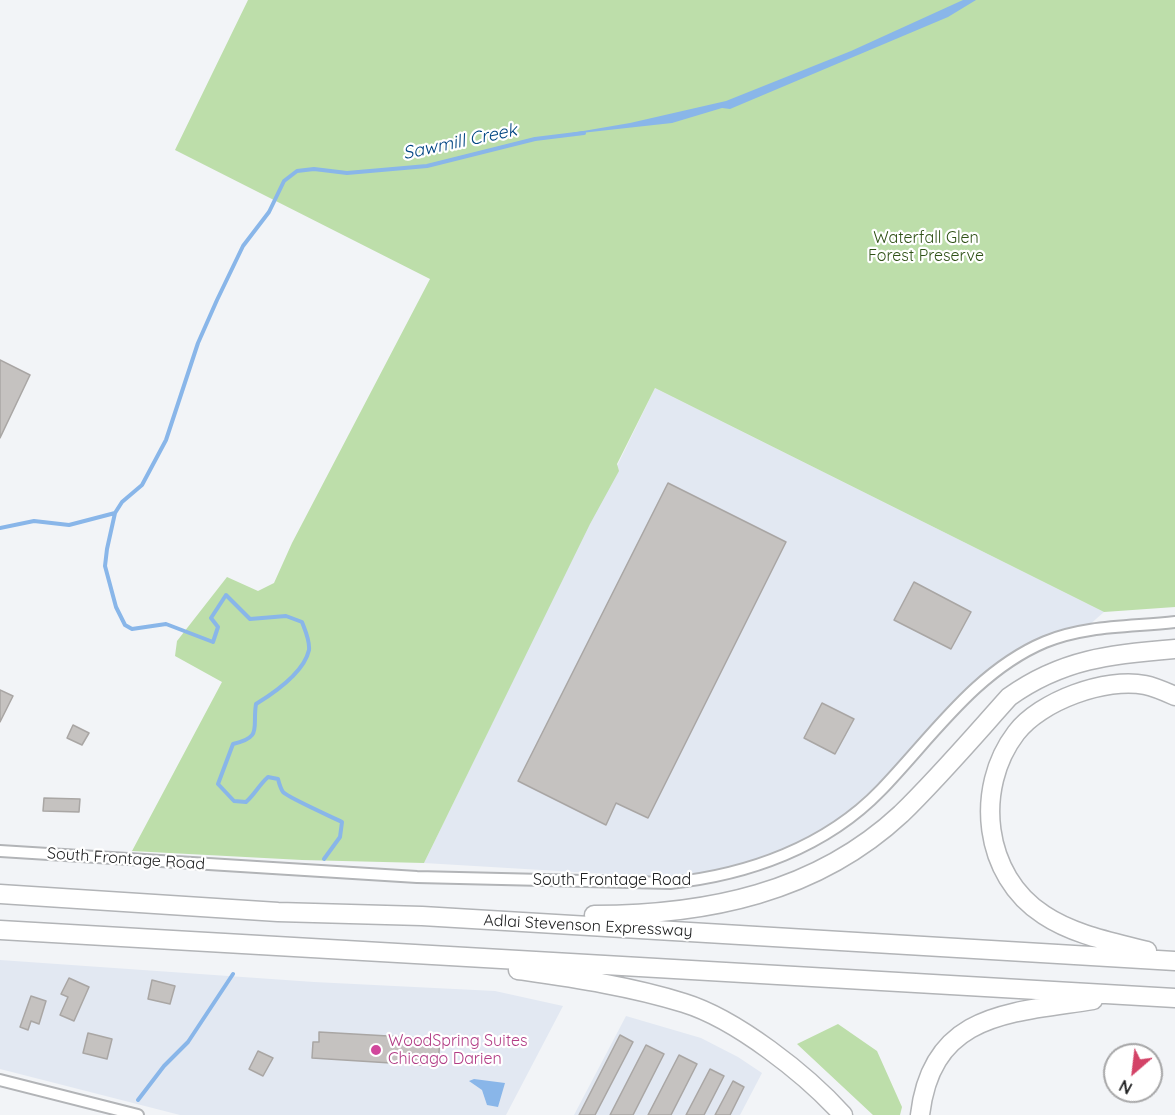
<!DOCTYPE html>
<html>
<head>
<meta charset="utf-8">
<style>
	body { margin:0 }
	#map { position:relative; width:1175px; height:1115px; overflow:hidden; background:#f2f4f7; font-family:Quicksand,sans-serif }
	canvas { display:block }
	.north { position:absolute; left:1103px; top:1043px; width:60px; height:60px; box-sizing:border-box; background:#fff; border:2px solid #a6a6a7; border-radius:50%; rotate:208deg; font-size:16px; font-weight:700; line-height:24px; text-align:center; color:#202122 }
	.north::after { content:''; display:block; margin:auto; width:21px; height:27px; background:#d34367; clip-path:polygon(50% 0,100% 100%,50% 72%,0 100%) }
</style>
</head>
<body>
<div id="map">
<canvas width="1175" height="1115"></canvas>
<div class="north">N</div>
</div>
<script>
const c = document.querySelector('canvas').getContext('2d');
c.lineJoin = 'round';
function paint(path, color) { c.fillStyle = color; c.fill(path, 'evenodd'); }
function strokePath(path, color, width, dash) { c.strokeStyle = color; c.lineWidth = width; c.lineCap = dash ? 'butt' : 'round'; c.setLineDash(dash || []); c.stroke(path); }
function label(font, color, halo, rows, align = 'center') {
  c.font = font + ' Quicksand,sans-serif'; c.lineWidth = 4.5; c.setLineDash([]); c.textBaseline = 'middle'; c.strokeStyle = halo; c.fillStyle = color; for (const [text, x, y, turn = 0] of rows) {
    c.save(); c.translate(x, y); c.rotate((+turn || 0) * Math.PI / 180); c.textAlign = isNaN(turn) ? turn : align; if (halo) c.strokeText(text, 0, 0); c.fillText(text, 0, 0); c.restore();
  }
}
const built = new Path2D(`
	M655,388L1104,612L1088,626L1051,634L1017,651L966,690L874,788L828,828L765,859L707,873L659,877L424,863Z
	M0,960L314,982L495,991L563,1006L506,1115H180L0,1069Z
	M626,1016L701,1038L738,1057L762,1073L740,1115H574Z`);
const green = new Path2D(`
	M248,0H1175V607L1104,612L655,388L617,464L619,471L590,524L424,863L302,860L132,851L222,682L175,656L177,641L227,577L258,591L274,583L292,543L430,279L175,150Z
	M838,1024L877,1051L902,1107L900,1115H873L797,1044Z`);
const water = new Path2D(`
	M963,0H976L948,17L730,109L722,108L672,123L554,136L630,123L726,101L851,51Z
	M474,1079L505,1083L498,1107L487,1105L482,1090L469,1081Z`);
const stream = new Path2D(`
	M0,528L34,521L69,525L115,513
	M324,859L340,837L342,822C332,817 287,797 283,792C281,789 279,783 278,779L268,777C259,785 255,794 246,802L234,801L218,784L233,744C263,737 252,728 256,704C274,693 304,672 309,650C310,640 305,630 302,622L286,616L250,619L226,595L211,618L218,627L213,642L166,624L132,629L125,625L116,607L105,566L107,549L115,513L122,502L142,485L166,440L198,343L217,300L243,246L269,212L284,181L297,171L314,169L347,173L427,166L535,139L584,133
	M138,1100L164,1066L188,1042L233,974`);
const building = new Path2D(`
	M0,360L30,375L0,438Z
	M668,483L786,542L648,818L616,803L606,825L518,781Z
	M914,582L971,612L951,649L894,620Z
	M0,690L13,696L0,722Z
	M822,703L854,719L835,754L804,738Z
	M73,725L89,733L82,745L67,738Z
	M44,798L80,799L79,812L43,811Z
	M69,978L89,987L74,1021L60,1015L68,997L61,994Z
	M152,980L175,986L170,1004L148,999Z
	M31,996L46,1001L39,1024L31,1021L28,1030L20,1027Z
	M319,1032L440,1039L438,1066L312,1058L313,1042H319Z
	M88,1033L112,1039L107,1059L83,1053Z
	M620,1035L633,1042L595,1115H579Z
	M646,1045L664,1054L633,1115H610Z
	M258,1051L273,1058L263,1076L249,1069Z
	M679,1055L697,1064L671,1115H648Z
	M710,1069L724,1076L704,1115H686Z
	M733,1081L744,1087L730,1115H715Z`);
const minor = new Path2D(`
	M0,851L417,877L670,883C748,875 826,847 881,790C932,737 976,671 1045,642C1086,625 1132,627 1175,622
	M0,1080L138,1115`);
const motorway = new Path2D(`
	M0,894L278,912L422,916L1175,961
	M594,915C706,915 816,893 901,814C939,777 974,736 1009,697C1062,659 1112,654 1175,649
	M0,930L1175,998
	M1147,951C1113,942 1074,935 1044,915C983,876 974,788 1016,733C1040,701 1106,677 1145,685C1155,687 1166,692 1175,696
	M518,970C573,978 630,986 684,1003C736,1019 806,1074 843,1115
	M920,1115C932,1012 1010,1013 1093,1000`);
const markers = [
	[376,1050,6,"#d1479c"]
];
const parkNames = [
	["Waterfall Glen",926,238],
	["Forest Preserve",926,256]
];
const streetNames = [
	["South Frontage Road",126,859,4],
	["South Frontage Road",612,880],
	["Adlai Stevenson Expressway",588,926,3]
];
const hotelNames = [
	["WoodSpring Suites",388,1041],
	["Chicago Darien",388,1059]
];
const waterNames = [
	["Sawmill Creek",460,142,-12]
];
paint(built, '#e2e8f2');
paint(green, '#bddeaa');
paint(water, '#89b6e9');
strokePath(stream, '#89b6e9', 4);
paint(building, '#c5c2c0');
strokePath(building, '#a9a6a4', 1.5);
strokePath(minor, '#b2b4b7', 14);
strokePath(motorway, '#b2b4b7', 21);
strokePath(minor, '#fff', 10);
strokePath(motorway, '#fff', 18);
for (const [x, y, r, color] of markers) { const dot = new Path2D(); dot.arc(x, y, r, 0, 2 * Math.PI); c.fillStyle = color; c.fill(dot); strokePath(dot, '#fff', 2); }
label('16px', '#2f5116', '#fff', parkNames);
label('16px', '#202122', '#fff', streetNames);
label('16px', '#b23c85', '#fff', hotelNames, 'left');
label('italic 18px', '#004582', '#fff', waterNames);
</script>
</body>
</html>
